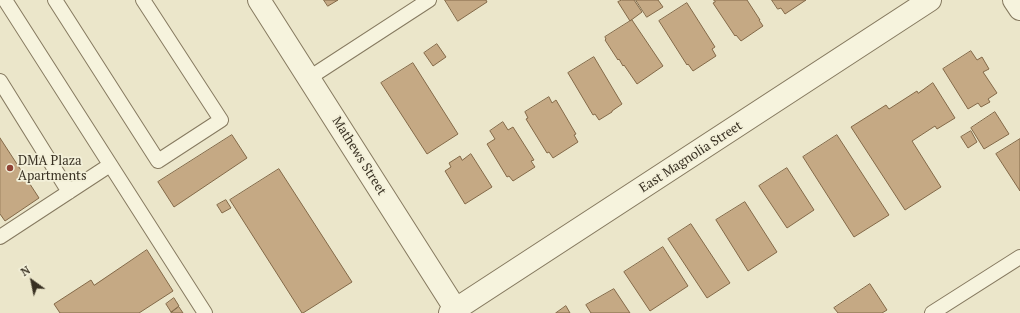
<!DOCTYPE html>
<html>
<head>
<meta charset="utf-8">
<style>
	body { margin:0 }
	#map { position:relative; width:1020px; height:313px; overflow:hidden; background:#ebe6ca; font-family:"PT Serif",serif }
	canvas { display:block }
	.north { position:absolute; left:12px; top:261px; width:40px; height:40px; -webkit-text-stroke:3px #f3f0d9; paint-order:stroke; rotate:327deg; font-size:11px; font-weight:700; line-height:16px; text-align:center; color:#383022 }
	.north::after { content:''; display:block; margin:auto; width:14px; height:18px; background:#383022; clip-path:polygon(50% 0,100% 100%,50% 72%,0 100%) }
</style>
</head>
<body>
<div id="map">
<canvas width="1020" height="313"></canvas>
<div class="north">N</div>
</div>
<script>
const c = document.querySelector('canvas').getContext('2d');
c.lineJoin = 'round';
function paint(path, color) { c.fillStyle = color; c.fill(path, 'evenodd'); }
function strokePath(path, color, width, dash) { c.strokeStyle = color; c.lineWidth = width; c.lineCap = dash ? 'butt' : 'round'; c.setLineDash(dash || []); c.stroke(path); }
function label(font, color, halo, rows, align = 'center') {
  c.font = font + ' "PT Serif",serif'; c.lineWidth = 3.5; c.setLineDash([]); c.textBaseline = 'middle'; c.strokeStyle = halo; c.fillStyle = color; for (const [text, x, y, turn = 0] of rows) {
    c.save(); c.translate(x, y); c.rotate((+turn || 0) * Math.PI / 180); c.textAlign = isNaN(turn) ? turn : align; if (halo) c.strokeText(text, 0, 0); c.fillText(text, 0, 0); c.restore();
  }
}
const building = new Path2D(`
	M324,0H338L328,6Z
	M445,0H486L487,2L458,21Z
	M622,0H634L642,12L630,21L618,2Z
	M636,0H658L663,7L647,17Z
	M714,0H747L760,20H759L763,26L741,41L736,35L735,36L713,3L715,2Z
	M772,0H806L785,14L781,8L778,9Z
	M687,3L715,47L712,49L716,56L693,71L688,64L687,65L659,21Z
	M632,20L663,66L637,84L624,65L623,66L619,59L618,60L605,40L606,39L605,37Z
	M437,44L446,57L433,66L424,53Z
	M971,51L977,60L982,57L989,69L983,72L997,93L988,99L990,102L981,107L978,103L968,109L943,69Z
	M594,57L622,104L612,111V112L599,120L595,114L593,115L568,73Z
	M413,63L458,134L427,154L381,83Z
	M933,83L955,118L937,129L935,126L912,141L941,187L905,210L851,127L886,105L889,109L917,91L918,93Z
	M549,97L552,103L556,100L576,134L574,135L578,142L553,158L549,152L547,153L526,119L528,118L525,112Z
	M995,112L1009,134L984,149L971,128Z
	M503,122L508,130L513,127L534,160L531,161L535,167L513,181L509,176L507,177L487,144L495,139L490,131Z
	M971,131L977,142L968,148L961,137Z
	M232,135L247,158L174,207L158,182Z
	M837,135L889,215L854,237L803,157Z
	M0,138L39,198L5,221L0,214Z
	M1020,139V191L996,154Z
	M471,154L492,187L465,204L445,171L451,167L449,163L460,156L462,160Z
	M787,168L814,210L787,228L759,186Z
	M279,169L352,282L303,313H302L230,200Z
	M226,200L231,208L222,213L217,205Z
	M745,202L777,252L748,271L716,220Z
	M691,224L730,283L707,298L668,239Z
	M663,247L688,286L650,311L624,272Z
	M147,250L173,291L139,313H60L54,304L91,280L94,285Z
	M870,284L887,310L882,313H838L834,308Z
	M614,289L630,313H591L586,305Z
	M174,298L179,306L171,312L166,304Z
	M566,306L570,313H556Z
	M179,307L183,313H171Z`);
const lane = new Path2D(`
	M5,0L205,313
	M55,0L158,161L221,120L143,0
	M309,78L429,0
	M0,81L69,192
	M0,237L110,165
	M932,313L1020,257`);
const street = new Path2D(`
	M259,0L458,313
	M1014,0L1020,9
	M450,313L930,0`);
const markers = [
	[10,168,4,"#904336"]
];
const streetNames = [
	["Mathews Street",359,156,58],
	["East Magnolia Street",691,157,-33]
];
const poiNames = [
	["DMA Plaza",18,161],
	["Apartments",18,176]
];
paint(building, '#c5a984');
strokePath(building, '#836948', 1);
strokePath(lane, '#867a60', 16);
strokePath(street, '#867a60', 24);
strokePath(lane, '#f6f3dd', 14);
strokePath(street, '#f6f3dd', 22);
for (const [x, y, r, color] of markers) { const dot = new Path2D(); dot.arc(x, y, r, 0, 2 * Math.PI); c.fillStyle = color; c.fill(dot); strokePath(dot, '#f3f0d9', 1.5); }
label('13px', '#383022', '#f3f0d9', streetNames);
label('13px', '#383022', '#f3f0d9', poiNames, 'left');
</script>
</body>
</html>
